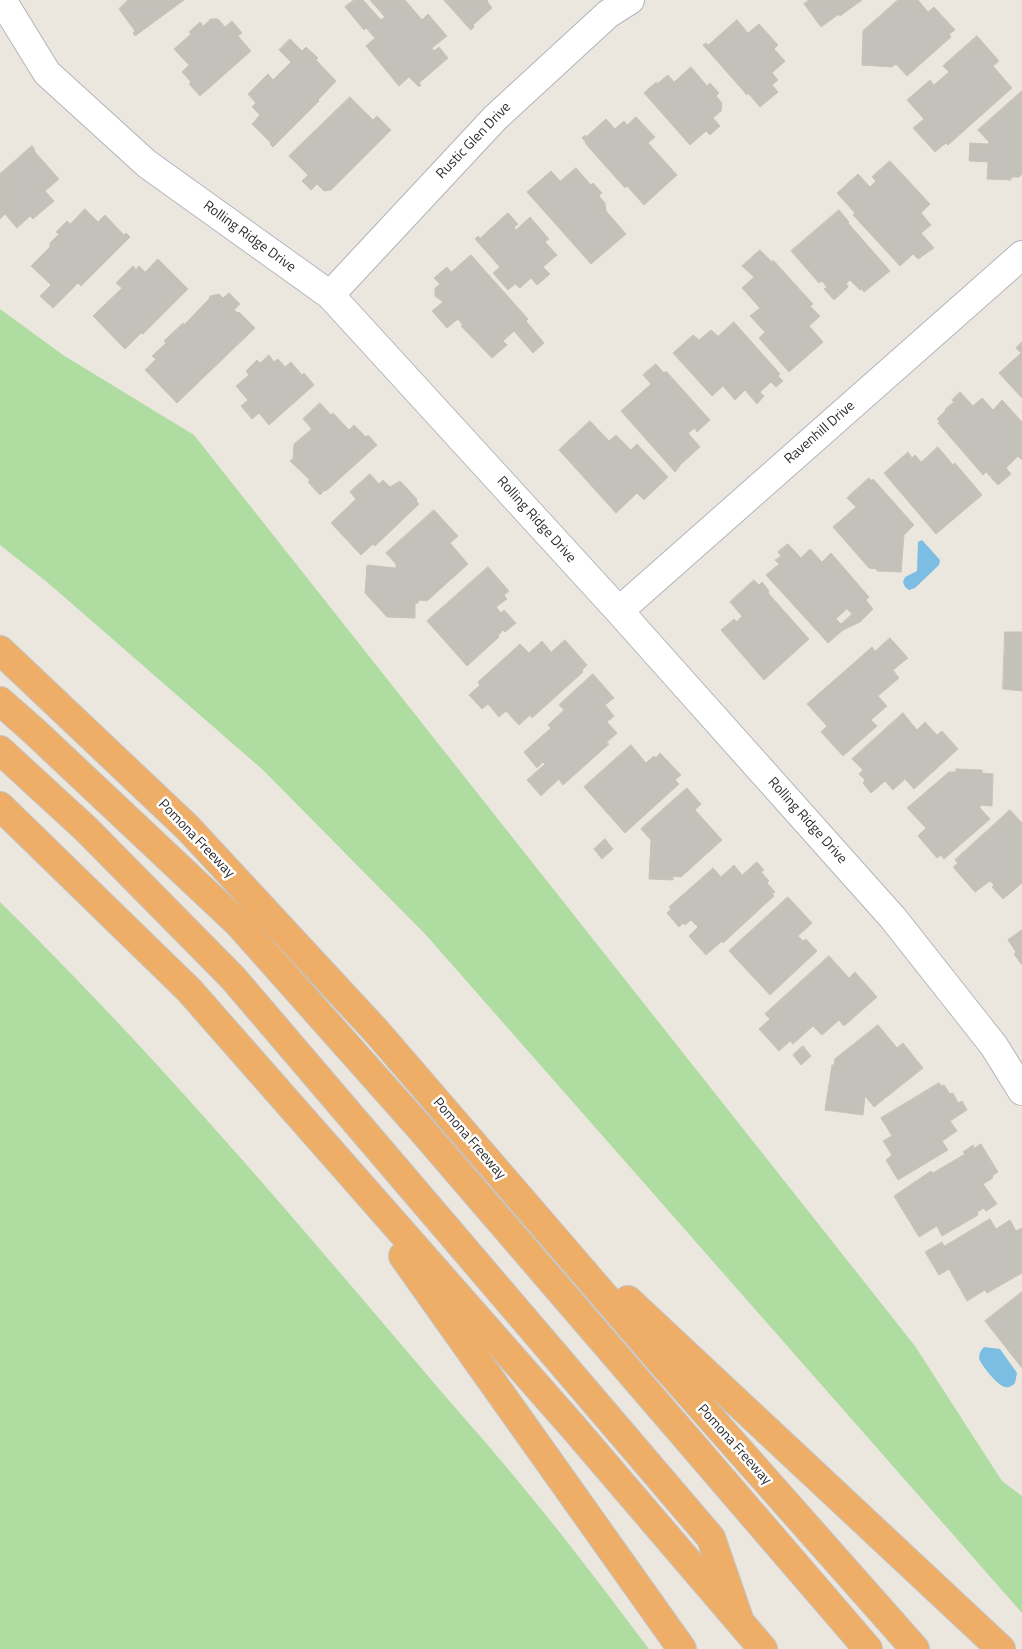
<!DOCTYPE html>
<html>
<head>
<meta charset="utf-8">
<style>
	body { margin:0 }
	canvas { display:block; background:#ebe7df }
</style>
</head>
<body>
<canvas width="1022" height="1649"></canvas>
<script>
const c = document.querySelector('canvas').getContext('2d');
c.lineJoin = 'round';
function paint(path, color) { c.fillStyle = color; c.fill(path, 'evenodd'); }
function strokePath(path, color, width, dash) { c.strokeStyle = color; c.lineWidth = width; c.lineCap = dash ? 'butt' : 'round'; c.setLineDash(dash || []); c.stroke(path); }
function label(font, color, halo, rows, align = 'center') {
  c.font = font + ' "Titillium Web",sans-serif'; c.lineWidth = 5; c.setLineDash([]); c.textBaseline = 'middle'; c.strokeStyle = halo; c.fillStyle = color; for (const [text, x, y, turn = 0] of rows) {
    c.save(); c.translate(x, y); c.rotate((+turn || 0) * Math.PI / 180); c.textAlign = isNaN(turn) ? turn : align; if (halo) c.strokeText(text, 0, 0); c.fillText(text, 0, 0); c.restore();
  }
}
const green = new Path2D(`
	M0,309L63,355L194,435L915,1346L1002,1481L1022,1496V1613L426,935L263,770L47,582L0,545Z
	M0,902C149,1048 282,1204 417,1363C447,1399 478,1433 508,1469C557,1527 603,1588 649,1649H0Z`);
const water = new Path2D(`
	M922,540L940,560L939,565L915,588L909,590L905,587L903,582L905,577L917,571L918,542Z
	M984,1347L1000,1349L1017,1373L1015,1383C1012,1386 1009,1388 1005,1387C998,1386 980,1364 979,1358C979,1353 981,1350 984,1347Z`);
const building = new Path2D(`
	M128,0H184L135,36L133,33L135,31L119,9Z
	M354,0H363L381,20L385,17L370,0H405L422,20L428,14L447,36L432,48L434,51L439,47L448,58L419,83L421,85L419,87L409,77L399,86L366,46L375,38L366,28L364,30L345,7Z
	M444,0H488L487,1L492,8L473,25L474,27L471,30Z
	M809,0H862L840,16L839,14L821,27L804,4Z
	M898,0H918L928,12L934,7L955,30L949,34L951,37L907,76L896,64L892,67L862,65L863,31Z
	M211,19H218L225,27L232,21L242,33L238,36L251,51L200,96L189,84L191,82L182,72L189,65L174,49L191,34L189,32L200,22L203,26Z
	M737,20L748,33L759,24L778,45L774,49L785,61L772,73L778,80L772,85L778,92L760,107L748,93L747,95L703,45L706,43L708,45Z
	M977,36L999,61L993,66L1012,88L948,145L946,143L935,152L913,128L924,119L907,100L930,80L934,85L949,72L943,66Z
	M290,39L302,51L306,47L318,58L316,60L336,81L318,100L319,101L273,147L270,144L271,143L252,124L260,115L252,107L256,103L248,94L268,74L273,80L291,62L279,50Z
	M691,67L707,86L710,83L719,93L716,96L722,103L721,111L713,118L720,126L710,135L706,131L690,145L644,93L656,82L657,84L668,75L674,82Z
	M1022,91V174L1019,177H1011V180L987,179L988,162L969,161L970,143L988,144L989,142L978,130Z
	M350,97L373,120L377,116L391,130L331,190L324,191L317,184L311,190L302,181L308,175L289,156Z
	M636,117L655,137L648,143L677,175L644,205L627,186L625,188L585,143L586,142L582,138L585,135L586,137L606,119L615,129L624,121L627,125Z
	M32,146L35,150L34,151L59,179L45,191L54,201L33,219L30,216L17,228L5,214L0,219V174Z
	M890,161L930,204L921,213L931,225L921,233L934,248L918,259L913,254L900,266L853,215L855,213L837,193L858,174L870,187L876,181L872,177Z
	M576,168L591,185L593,183L602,193L599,196L605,203L606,211L626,234L591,264L527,192L551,171L560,181Z
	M85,209L98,222L105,215L124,235L126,233L130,237L81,286L78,283L53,308L40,296L51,285L31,266L50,247V243L59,234L56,232L67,221L70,224Z
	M839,210L849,222L848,223L890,271L864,292L862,289L860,290L850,280L846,284L848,287L834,300L824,289L827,287L822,281L819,283L791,251Z
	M508,213L518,224L514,227L516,230L530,217L549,239L545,242L557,255L543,267L550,274L537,285L531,278L520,288L515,284L508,290L493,273L500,267L475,239L478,236L480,238Z
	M760,250L772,262L773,260L813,304L810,306L820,316L809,326L823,342L789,372L759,338L765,332L750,316L760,308L742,288L754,277L742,266Z
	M471,255L528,319L526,321L544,343L533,353L514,331L503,341L507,345L492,358L461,326L463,325L458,319L447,328L432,311L443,302L435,296V288L440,284L434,278L447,267L451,272Z
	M158,259L188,289L143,334L141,333L125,349L93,316L122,288L116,283L133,266L136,270L139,266L145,272Z
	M229,293L240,304L234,310L238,313L239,312L255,328L177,403L145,370L156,359L152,356L166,343L164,341L183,323L184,325L209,299L210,296L219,294L223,298Z
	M734,322L780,374L778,376L783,381L776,387L771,382L760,392L764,396L757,404L745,390L735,400L723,386L712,396L673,353L693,335L699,340L711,330L718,336Z
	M1022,342V398L999,373L1021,353L1016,348Z
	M269,355L274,362L278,359L285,367L291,362L302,375L304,373L314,385L269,425L259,413L252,419L241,406L248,400L236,386L249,375L246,371L257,360L260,363Z
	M656,364L664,373L666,371L710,420L697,432L695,428L688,433L700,447L680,465V466L675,472L621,411L651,384L643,375Z
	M960,392L973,406L982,398L993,410L1002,400L1022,422V460L1018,456L1006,468L1011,474L998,485L986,472L983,475L938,423L940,422L937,419L946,410L945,409L954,402L952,400Z
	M320,403L331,415L333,413L349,430L354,425L366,437L368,435L377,445L326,491L325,490L320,495L308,482L310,480L290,461L293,459L294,444L312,429L303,419Z
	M590,421L609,441L616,435L631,450L637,444L668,477L644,500L637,493L616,513L559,450Z
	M938,447L953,465L955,463L982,495L936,534L884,473L908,452L912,458L915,455L921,462Z
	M370,474L379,484L383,480L390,487L400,481L417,499L416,501L419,504L375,546L373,544L361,555L331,523L356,499L350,492Z
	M869,478L872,481L873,479L914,525L904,535L901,572L877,571V569L869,568L833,527L856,507L847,498Z
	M434,510L458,536L450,543L468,564L427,601L419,600L418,603H415V618L387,617L365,593L367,565L396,568V564L386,553Z
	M788,544L801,558L810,549L822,562L831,553L869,597L866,600L873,609L860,622L843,630L828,643L766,575L779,564L775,560L781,556L778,552ZM847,609L852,614L841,624L836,619Z
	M488,567L509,591L504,595L507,599L496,607L501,613L504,610L516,623L505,632L503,630L498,636L499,637L467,666L427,621Z
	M754,580L759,585L762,582L769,591L768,593L809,639L764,680L721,630L734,619L737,622L742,616L730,602Z
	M1005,632H1022V691L1003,689Z
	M890,638L908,658L893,670L899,678L878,696L887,706L871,720L877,726L843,756L821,732L827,726L807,704L872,647L875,651Z
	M565,640L587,665L582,670L583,672L532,718L530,715L519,725L506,711L499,717L488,704L482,709L469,695L480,685L478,682L520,644L529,653L542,641L551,652Z
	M593,674L614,698L605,705L614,716L607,722L617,733L606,743L609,744L563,785L559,779L541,796L527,780L545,764L543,762L537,768L524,752L551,728L548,725L564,710L559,705Z
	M903,713L917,730L925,722L937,735L942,731L958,749L914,789L905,779L893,790L885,781L871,793L863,783L865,780L859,774L863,770L852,759Z
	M631,745L646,763L654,756L656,758L660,753L681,775L675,780L679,784L625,833L584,787Z
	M956,769L982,770V773L993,774L992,806L980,805V808L990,819L944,859L941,855L937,858L918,836L926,828L907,808L949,772H956Z
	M687,788L701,804L695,810L722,840L681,877L673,876V880L649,879L651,840L641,829Z
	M1010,810L1022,823V883L1003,899L992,887L994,885L990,881L975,892L953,867L958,863L955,860Z
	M605,839L613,849L602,859L594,849Z
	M757,862L764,870L761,872L769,881L767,883L775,892L772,894L774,896L723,943L722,941L706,955L689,936L698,927L691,920L685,925L683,923L679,927L667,913L671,909L669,907L713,868L721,877L734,865L742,875Z
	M788,897L812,923L798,936L803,941L806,939L817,951L770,995L729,951Z
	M1022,930V965L1014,954L1016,952L1008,940Z
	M829,956L849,978L855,972L877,997L844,1026L839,1020L822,1035L813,1026L793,1044L790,1041L779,1051L759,1029L770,1019L765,1014Z
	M878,1025L897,1048L903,1043L923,1068L874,1107L865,1096L863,1115L825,1110L832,1065H834L835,1059Z
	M803,1046L811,1056L801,1065L793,1055Z
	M939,1083L941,1086L944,1085L950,1094L953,1093L958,1103L962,1101L967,1110L950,1121L957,1131L942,1141L948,1150L898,1180L886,1160L892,1155L883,1141L892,1136L881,1118Z
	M981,1144L998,1172L992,1176L993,1178L983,1184L997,1204L986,1211L984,1208L977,1212L978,1215L942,1236L937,1226L919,1237L894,1196L931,1171L933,1173L965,1154L963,1152L973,1145L974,1148Z
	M990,1219L996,1229L1010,1220L1016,1231L1022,1228V1273L987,1293L985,1290L967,1301L949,1269L939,1275L925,1252L942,1242L944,1246Z
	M1022,1292V1368L985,1321Z`);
const street = new Path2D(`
	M2,0L47,73L147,164L330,295L619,611L893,918L994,1046L1022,1091
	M330,295L495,118L608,14L630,0
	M619,611L1022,255`);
const highway = new Path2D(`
	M0,650L188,828L377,1032L663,1364L915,1649
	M0,701L35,732L238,923L421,1129L868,1649
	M0,750L86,829L233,978L711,1538L740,1622
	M0,806L189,990L574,1428L763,1649
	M403,1256L682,1649
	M628,1300L1001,1649`);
const streetNames = [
	["Rustic Glen Drive",474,141,-46],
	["Rolling Ridge Drive",249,237,36],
	["Ravenhill Drive",820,433,-41],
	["Rolling Ridge Drive",536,520,48],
	["Rolling Ridge Drive",807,821,48],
	["Pomona Freeway",196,839,46],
	["Pomona Freeway",469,1139,49],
	["Pomona Freeway",734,1445,48]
];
paint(green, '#afdca1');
paint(water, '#7cbee3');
paint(building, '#c4c1ba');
strokePath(building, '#c7c3b8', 1);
strokePath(street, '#b2b3bd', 30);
strokePath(highway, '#c4c4c4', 30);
strokePath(street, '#fff', 28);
strokePath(highway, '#eeae67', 28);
label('14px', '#2b2b2b', '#fff', streetNames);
</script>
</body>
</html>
